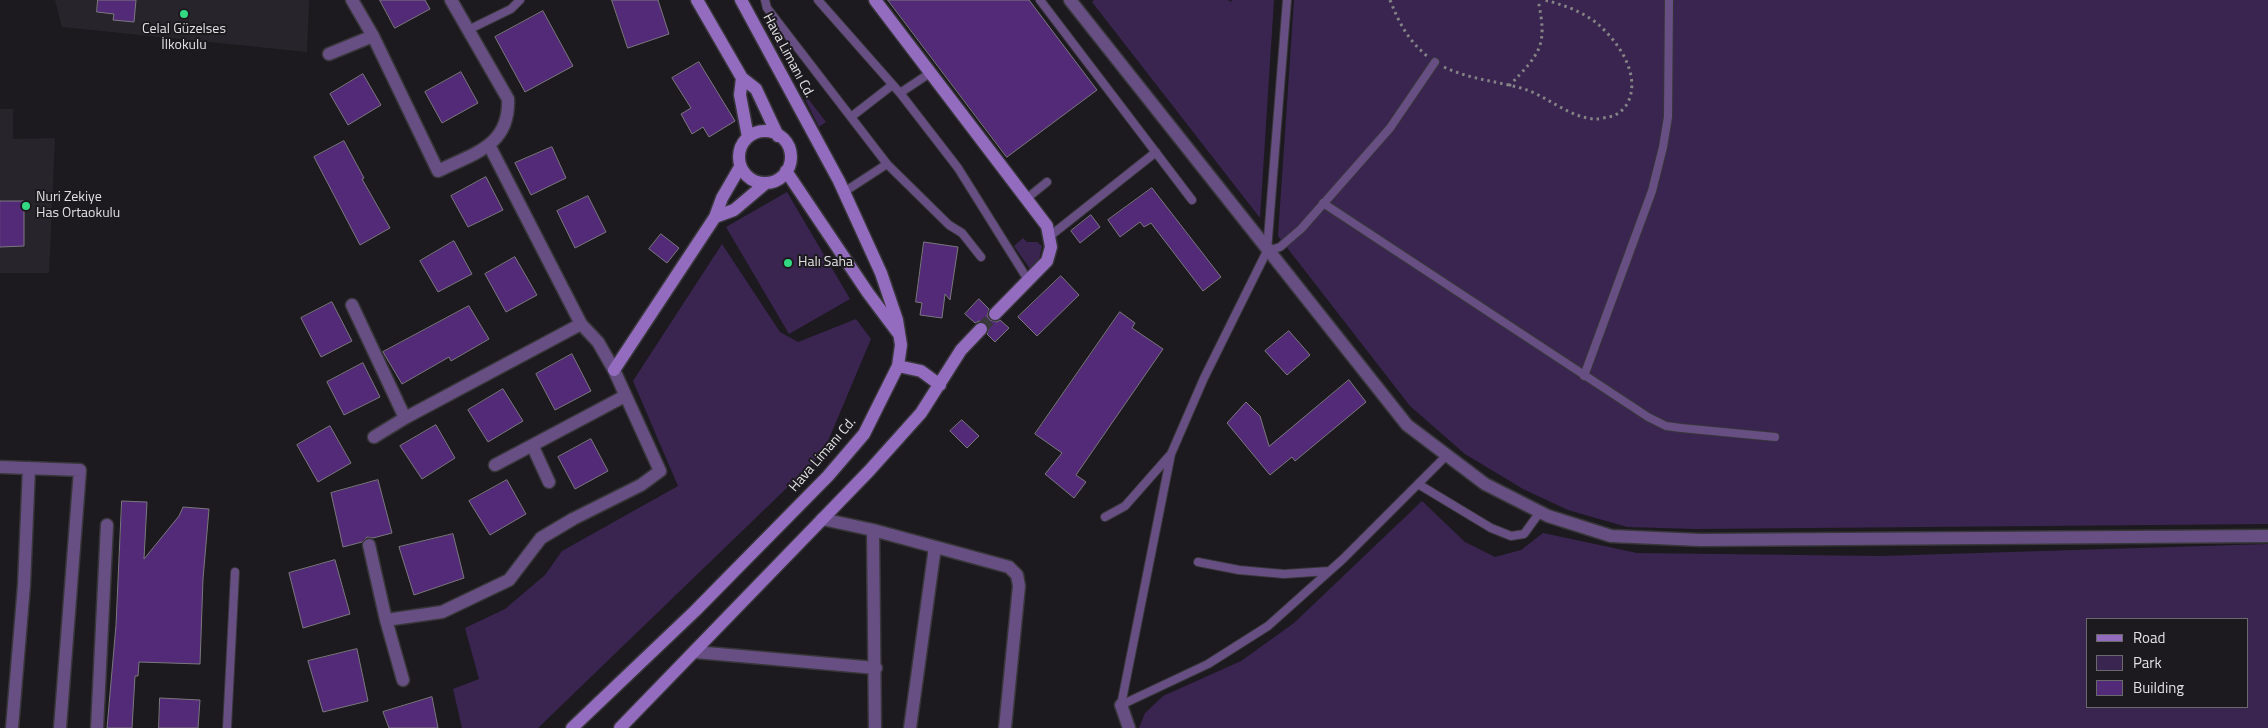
<!DOCTYPE html>
<html>
<head>
<meta charset="utf-8">
<style>
	body { margin:0 }
	#map { position:relative; width:2268px; height:728px; overflow:hidden; background:#1c1a1e; font-family:"Titillium Web",sans-serif }
	canvas { display:block }
	.legend { position:absolute; left:2086px; top:618px; width:162px; height:90px; box-sizing:border-box; background:#1c1a1e; border:1px solid #6a696c; margin:0; padding:6px 9px; list-style:none; font-size:15px; color:#e0dfe1 }
	.legend li { display:flex; align-items:center; gap:10px; height:25px }
	.legend b { width:25px; border:1px solid #6a696c }
</style>
</head>
<body>
<div id="map">
<canvas width="2268" height="728"></canvas>
<ul class="legend">
<li><b style="height:6px;background:#936cbf"></b>Road</li>
<li><b style="height:14px;background:#3a2550"></b>Park</li>
<li><b style="height:14px;background:#532a78"></b>Building</li>
</ul>
</div>
<script>
const c = document.querySelector('canvas').getContext('2d');
c.lineJoin = 'round';
function paint(path, color) { c.fillStyle = color; c.fill(path, 'evenodd'); }
function strokePath(path, color, width, dash) { c.strokeStyle = color; c.lineWidth = width; c.lineCap = dash ? 'butt' : 'round'; c.setLineDash(dash || []); c.stroke(path); }
function label(font, color, halo, rows, align = 'center') {
  c.font = font + ' "Titillium Web",sans-serif'; c.lineWidth = 4; c.setLineDash([]); c.textBaseline = 'middle'; c.strokeStyle = halo; c.fillStyle = color; for (const [text, x, y, turn = 0] of rows) {
    c.save(); c.translate(x, y); c.rotate((+turn || 0) * Math.PI / 180); c.textAlign = isNaN(turn) ? turn : align; if (halo) c.strokeText(text, 0, 0); c.fillText(text, 0, 0); c.restore();
  }
}
const built = new Path2D(`
	M55,0H309L307,52L62,27Z
	M0,109H13V139L55,138L49,273H0Z`);
const green = new Path2D(`
	M1094,0H1228L1231,2L1232,0H1274L1260,218L1092,2Z
	M1294,0H2268V524L1696,529L1627,527L1568,510L1523,489L1465,454L1410,406L1278,236Z
	M763,19L788,53L783,58Z
	M799,87L826,122L819,127Z
	M787,192L850,299L789,334L726,227Z
	M1023,238L1027,242H1037L1042,246L1039,260L1030,269L1014,246Z
	M722,244L780,332L798,342L856,319L871,339L823,453L538,728H462L453,689L479,679L465,628L505,609L545,575L562,551L678,486L633,381Z
	M1422,501L1465,542L1495,557L1521,550L1543,533L1637,553L1881,556L2268,544V728H1139L1145,713L1163,696L1241,661L1294,623ZM2087,619H2247V707H2087Z`);
const building = new Path2D(`
	M98,0H136L134,22L113,20L114,14L97,12Z
	M380,0H425L430,9L395,28Z
	M612,0H658L669,34L628,48Z
	M888,0H1029L1097,90L1007,157Z
	M543,11L573,66L525,92L495,37Z
	M699,62L735,121L709,137L703,127L692,134L681,114L691,108L672,78Z
	M461,72L478,103L442,123L425,92Z
	M363,74L381,105L348,125L330,94Z
	M344,141L364,178L362,179L390,228L360,245L314,157Z
	M552,147L566,178L531,195L515,163Z
	M486,177L503,210L468,227L451,196Z
	M1152,188L1221,277L1203,291L1151,223L1144,227L1140,222L1120,237L1108,220Z
	M588,196L606,232L575,248L557,211Z
	M0,201H24V246L0,247Z
	M1091,215L1100,227L1080,243L1071,231Z
	M661,234L679,248L667,263L649,249Z
	M454,241L472,274L438,292L420,261Z
	M924,242L958,247L950,300L945,294L942,318L920,315L922,303L916,302Z
	M515,257L537,295L506,312L485,274Z
	M1061,276L1079,295L1037,336L1018,317Z
	M979,299L989,309L987,316L990,320L997,322L1000,320L1009,328L995,342L987,334L989,327L986,323L979,321L975,323L965,314Z
	M332,302L352,341L321,357L301,318Z
	M469,306L489,339L451,361L449,357L402,384L383,352Z
	M1120,312L1135,323L1132,328L1163,349L1076,475L1086,482L1074,498L1045,474L1062,453L1035,434Z
	M1289,331L1310,355L1287,375L1265,351Z
	M572,354L591,391L555,410L536,374Z
	M363,363L380,397L344,415L327,382Z
	M1349,380L1366,402L1295,461L1292,457L1270,475L1227,423L1246,402L1260,416L1269,446Z
	M503,389L523,421L488,442L468,410Z
	M962,420L979,436L967,448L950,431Z
	M436,425L455,458L422,479L400,446Z
	M330,426L351,463L318,482L297,445Z
	M591,439L608,471L575,489L558,457Z
	M378,480L392,533L373,538L367,537L362,542L343,547L331,493Z
	M507,480L526,514L490,535L469,501Z
	M122,501L147,502L144,559L179,516L183,507L209,509L203,579L200,664L139,662L138,676H135L132,728H107L116,625Z
	M453,534L464,578L414,595L399,547Z
	M335,560L350,614L303,628L289,573Z
	M357,649L368,701L323,712L308,661Z
	M432,697L438,728H389L383,712Z
	M160,698L200,700L198,728H159Z`);
const secondaryTunnel = new Path2D(`
	M981,329L995,314`);
const path = new Path2D(`
	M1390,0C1399,23 1408,40 1427,56
	M1444,67C1469,79 1495,81 1521,88C1546,95 1568,117 1594,119C1600,119 1608,117 1613,116C1621,113 1628,105 1630,97C1638,71 1618,42 1599,25C1584,12 1562,4 1544,0
	M1509,86C1540,53 1548,47 1538,0`);
const lane = new Path2D(`
	M765,0L767,8L887,164L949,225L962,233L981,257
	M818,0L900,93L958,168L1028,280
	M1040,0L1192,200
	M468,30L511,9L520,0
	M900,93L930,73
	M851,117L891,86
	M844,192L887,164
	M1026,199L1047,182
	M1323,203L1648,417L1666,426L1681,428L1775,437
	M1050,236L1156,152
	M1267,251L1280,247L1301,229L1354,169L1390,128L1435,62
	M1584,376L1652,191L1663,147L1668,117L1669,0
	M1418,484L1491,528L1511,536L1524,534L1540,512
	M1105,517L1125,506L1170,455
	M1198,562L1239,570L1284,574L1329,571
	M1121,705L1171,454L1204,378L1267,251L1287,0
	M1121,705L1208,664L1268,626L1343,559L1447,455
	M227,728L235,572`);
const street = new Path2D(`
	M352,0L373,36L438,171C474,153 510,146 508,99L451,0
	M1070,0L1407,425L1485,484L1548,516L1611,536L1700,540L2268,536
	M329,54L373,36
	M352,305L405,418
	M374,437L405,418L581,324
	M533,447L549,482
	M495,465L625,396
	M0,467L80,470L60,728
	M822,519L873,530L1009,567L1017,575L1019,586L1005,728
	M873,530L875,728
	M369,545L386,620L442,612L509,580L541,538L573,519L641,485L660,471L614,370L598,342L581,324L489,145
	M386,620L403,680
	M695,652L876,668
	M1121,705L1129,728
	M12,728L24,585L29,468
	M97,728L107,525
	M910,728L935,547`);
const secondary = new Path2D(`
	M697,0L742,78L756,89L778,136
	M875,0L1047,226L1051,247L1047,261L995,314
	M742,78L740,95L748,137
	M739 157a26 26 0 1 1 52 0a26 26 0 1 1-52 0Z
	M786,171L868,293L898,333
	M715,217L734,210L766,183
	M898,366L921,371L940,385
	M614,370L715,217L722,198L740,167
	M572,728L695,611L828,476L864,434L898,366L901,345L897,320L881,273L839,181L741,0
	M620,728L869,471L921,413L961,350L981,329`);
const markers = [
	[184,14,5,"#32d882"],
	[26,206,5,"#32d882"],
	[788,263,5,"#32d882"]
];
const poiNames = [
	["Celal Güzelses",184,30,"center"],
	["İlkokulu",184,46,"center"],
	["Nuri Zekiye",36,198],
	["Has Ortaokulu",36,214],
	["Halı Saha",798,263]
];
const streetNames = [
	["Hava Limanı Cd.",788,56,62],
	["Hava Limanı Cd.",823,455,-49]
];
paint(built, '#28242c');
paint(green, '#3a2550');
paint(building, '#532a78');
strokePath(building, '#7a787d', 1);
strokePath(secondaryTunnel, '#39383b', 12, [12, 6]);
strokePath(lane, '#373639', 10);
strokePath(street, '#373639', 15);
strokePath(secondary, '#373639', 15);
strokePath(path, '#848386', 3, [2.5, 4]);
strokePath(lane, '#674f83', 8);
strokePath(street, '#674f83', 12);
strokePath(secondary, '#936cbf', 12);
for (const [x, y, r, color] of markers) { const dot = new Path2D(); dot.arc(x, y, r, 0, 2 * Math.PI); c.fillStyle = color; c.fill(dot); strokePath(dot, '#1c1a1e', 2); }
label('14px', '#e0dfe1', '#1c1a1e', poiNames, 'left');
label('14px', '#e0dfe1', '#1c1a1e', streetNames);
</script>
</body>
</html>
